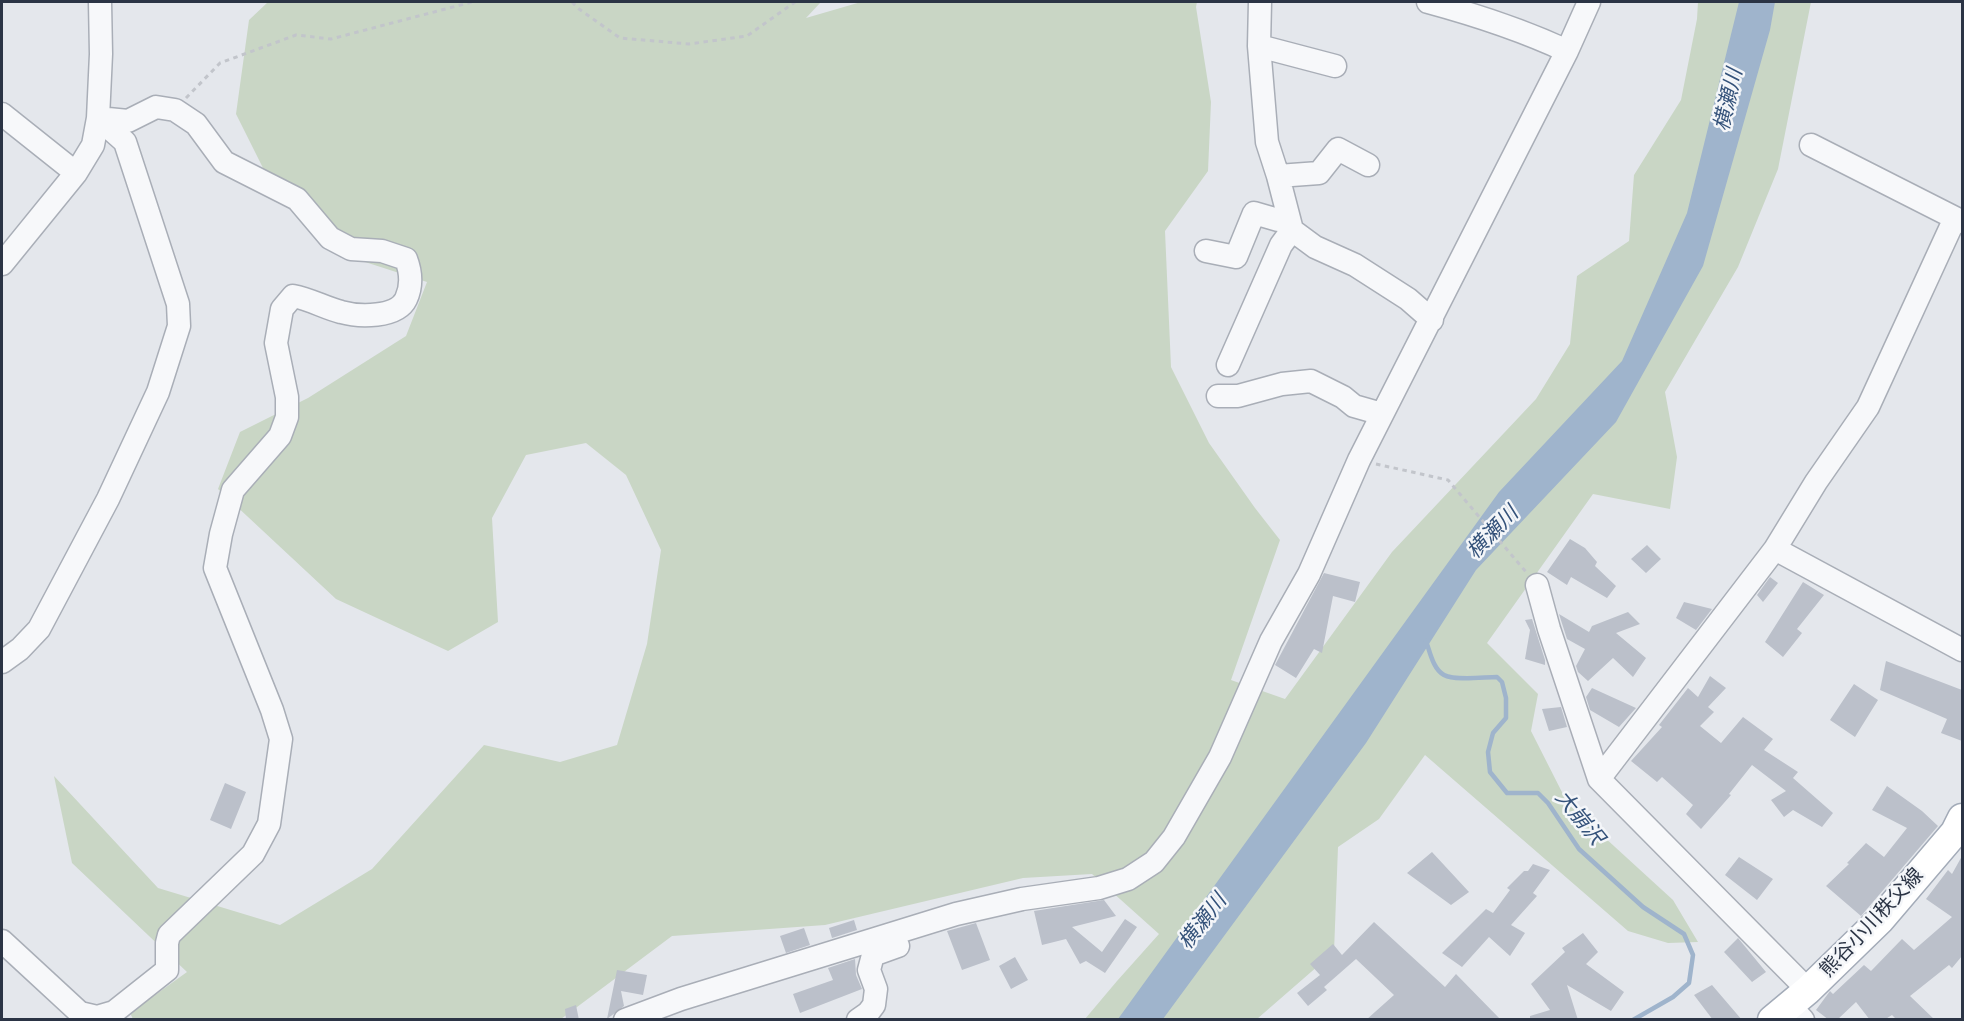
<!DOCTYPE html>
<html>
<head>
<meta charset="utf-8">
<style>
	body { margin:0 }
	#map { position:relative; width:1964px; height:1021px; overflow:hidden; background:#e4e7ec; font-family:Manrope,sans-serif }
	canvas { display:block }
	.frame { position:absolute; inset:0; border:3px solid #2b3445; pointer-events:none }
</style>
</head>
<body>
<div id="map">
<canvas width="1964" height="1021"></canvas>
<div class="frame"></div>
</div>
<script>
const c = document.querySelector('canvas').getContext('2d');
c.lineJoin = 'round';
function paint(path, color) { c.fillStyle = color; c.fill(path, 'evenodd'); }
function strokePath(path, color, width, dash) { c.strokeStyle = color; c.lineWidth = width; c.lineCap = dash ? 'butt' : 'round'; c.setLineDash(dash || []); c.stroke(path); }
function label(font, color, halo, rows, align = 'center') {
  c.font = font + ' Manrope,"Noto Sans JP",sans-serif'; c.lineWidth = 5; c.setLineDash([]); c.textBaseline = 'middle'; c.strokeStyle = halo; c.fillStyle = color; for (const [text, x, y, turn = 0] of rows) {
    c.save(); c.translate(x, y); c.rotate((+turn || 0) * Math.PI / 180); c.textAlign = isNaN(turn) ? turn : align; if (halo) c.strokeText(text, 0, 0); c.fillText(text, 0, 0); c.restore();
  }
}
const green = new Path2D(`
	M268,2H821L806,18L861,2H1197L1196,7L1211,102L1208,171L1165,231L1171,367L1209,443L1255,508L1280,540L1231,680L1285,699L1392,552L1536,399L1570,344L1577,276L1629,241L1634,175L1681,100L1697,19L1698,2H1811L1778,169L1738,267L1665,392L1677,457L1670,509L1593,494L1487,643L1538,694L1531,731L1568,804L1673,900L1698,942L1668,943L1628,931L1425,755L1379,819L1338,847L1334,952L1257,1019H1085L1117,981L1159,934L1092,874L1023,878L825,925L672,936L561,1019H133L130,1013L187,972L72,863L54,776L158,888L280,925L372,869L484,745L560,762L617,745L647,644L661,550L626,475L586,443L526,455L492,518L498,622L448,651L336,599L218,489L240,432L308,398L406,336L427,282L328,250L273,188L236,114L249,20Z`);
const water = new Path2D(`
	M1739,2H1775L1770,30L1703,266L1616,422L1476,570L1366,743L1163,1019H1118L1499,492L1622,361L1687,213Z`);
const stream = new Path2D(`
	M1426,641C1430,652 1433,669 1444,675C1455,681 1484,677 1497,677L1502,682L1506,698V718L1493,733L1488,752L1490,772L1507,793H1538L1548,803L1579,849L1643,907L1684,934L1693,955L1689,983L1673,997L1633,1020`);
const building = new Path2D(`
	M1570,539L1585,548L1597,562L1595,566L1616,586L1607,598L1571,577L1567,585L1547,572Z
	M1647,545L1661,559L1646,573L1631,559Z
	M1324,573L1360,582L1355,602L1333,596L1322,653L1314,649L1296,678L1275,665Z
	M1770,577L1778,583L1763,602L1757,595Z
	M1803,582L1824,595L1797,629L1802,633L1783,657L1765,642Z
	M1684,602L1712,609L1696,630L1676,618Z
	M1628,612L1640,624L1616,633L1646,658L1633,677L1613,658L1588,681L1578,672L1576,666L1585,649L1567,639L1559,614L1589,632L1592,626Z
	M1532,619L1545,660V665L1525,659L1530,630L1525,620Z
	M1886,661L1962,690V741L1941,733L1947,719L1880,690Z
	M1710,676L1726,688L1708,707L1714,712L1700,726L1721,743L1743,717L1773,739L1764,750L1798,772L1793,778L1833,813L1822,827L1793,810L1784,817L1771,800L1786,791L1752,765L1729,794L1731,795L1701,829L1686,814L1693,805L1662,777L1657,782L1631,761L1662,727L1659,725L1688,688L1698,697Z
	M1854,684L1878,700L1855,737L1830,720Z
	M1592,688L1636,708L1619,727L1590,710L1586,697Z
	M1561,707L1567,727L1549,731L1542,709Z
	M225,783L246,792L231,829L210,820Z
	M1887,786L1922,811L1938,826L1861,916L1826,886L1849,864L1847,863L1866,843L1884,857L1907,828L1872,810Z
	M1432,852L1469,892L1451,905L1407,873Z
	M1962,856V956L1952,968L1949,965L1910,996L1935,1020H1897L1892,1015L1884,1020H1870L1856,1002L1837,1020H1829L1816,1010L1830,991L1833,994L1864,965L1871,971L1902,939L1914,950L1952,917L1926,899L1948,870L1952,874Z
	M1739,857L1773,879L1757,900L1725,875Z
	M1533,864L1550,870L1533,893L1537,896L1511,925L1525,933L1510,956L1489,937L1462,967L1442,953L1486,909L1493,913L1510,890L1507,888L1524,871H1528Z
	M1104,900L1116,916L1072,927L1102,952L1125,919L1137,927L1105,973L1086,961L1080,964L1066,939L1042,945L1034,911Z
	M854,920L857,930L832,938L829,928Z
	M1374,922L1445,987L1456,974L1501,1020H1366L1394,995L1356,959L1324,987L1327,990L1308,1006L1297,993L1320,975L1310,964L1333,944L1342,955Z
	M976,923L990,960L962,970L947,931Z
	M804,928L810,945L786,953L780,936Z
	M1583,933L1598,952L1586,964L1624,992L1611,1011L1567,985L1578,1020H1530V1016L1550,1010L1531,984L1565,952L1562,948Z
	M1738,938L1766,972L1752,982L1724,952Z
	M1015,957L1028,980L1011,989L999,966Z
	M855,959L856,975L862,989L800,1013L793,994L833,980L828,968Z
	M617,970L647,975L643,995L621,991L624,1006L607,1019Z
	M1712,985L1742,1020H1713L1694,995Z
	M576,1005L579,1020H566L565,1009Z`);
const path = new Path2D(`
	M572,2L579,9L620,38L689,44L747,36L795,2
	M186,98L220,63L296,35L331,39L472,2
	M1376,464L1448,480L1526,572`);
const minor = new Path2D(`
	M1260,2L1259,46L1267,142L1278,176L1292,230L1315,247L1355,265L1408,299L1432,320
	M1428,2C1476,15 1522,30 1567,51
	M1259,46L1335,66
	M2,114L76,173
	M1811,145L1955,218
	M1278,176L1319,173L1338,149L1368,165
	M1206,251L1236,257L1254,213L1278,220L1288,217
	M2,264L76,173L93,145L98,118L101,54L100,2
	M1228,365L1281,245L1292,230
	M1218,396H1238L1282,384L1311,381L1343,397L1354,406L1382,414
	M1775,549L1962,650
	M1537,585L1549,629L1599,779L1808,990
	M2,662L20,649L39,629L108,499L158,392L179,326L178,304L125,142L98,118
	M1599,779L1775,549L1816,482L1868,407L1955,218L1962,222
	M2,941L80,1013L97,1017L114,1012L167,970V943L169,935L253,854L269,824L281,739L272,710L215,568L221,534L233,490L280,436L287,417V397L276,343L282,309L293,296C310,299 325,308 341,312C359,317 397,318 406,299C412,286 411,272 406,259L382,251L351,249L330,238L297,199L224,162L196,124L175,110L156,107L128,121L98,118
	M1790,1006L1803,1020
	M625,1020L681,999L956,914L1022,899L1099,888L1128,879L1154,862L1174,837L1220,757L1271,641L1309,574L1359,460L1567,51L1589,2
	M858,1020L868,1013L874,1005L876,989L869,970L873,955L898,946`);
const major = new Path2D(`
	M1772,1020L1808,990L1880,920L1955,832L1962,818`);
const streetNames = [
	["熊谷小川秩父線",1872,923,-47]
];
const waterNames = [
	["横瀬川",1729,100,-77],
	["横瀬川",1493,533,-46],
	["大崩沢",1579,818,51],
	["横瀬川",1203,922,-52]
];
paint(green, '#c9d6c5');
paint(water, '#9fb4cc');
strokePath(stream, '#9fb4cc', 4.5);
paint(building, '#bbc0ca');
strokePath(minor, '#a9aeb7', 25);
strokePath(major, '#a3abb8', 31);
strokePath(path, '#c2c5cb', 3, [4.5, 4.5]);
strokePath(minor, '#f7f8fa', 22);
strokePath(major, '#fff', 28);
label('20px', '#2b3445', '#f4f6f9', streetNames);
label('italic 21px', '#34527a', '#f4f6f9', waterNames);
</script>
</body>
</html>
